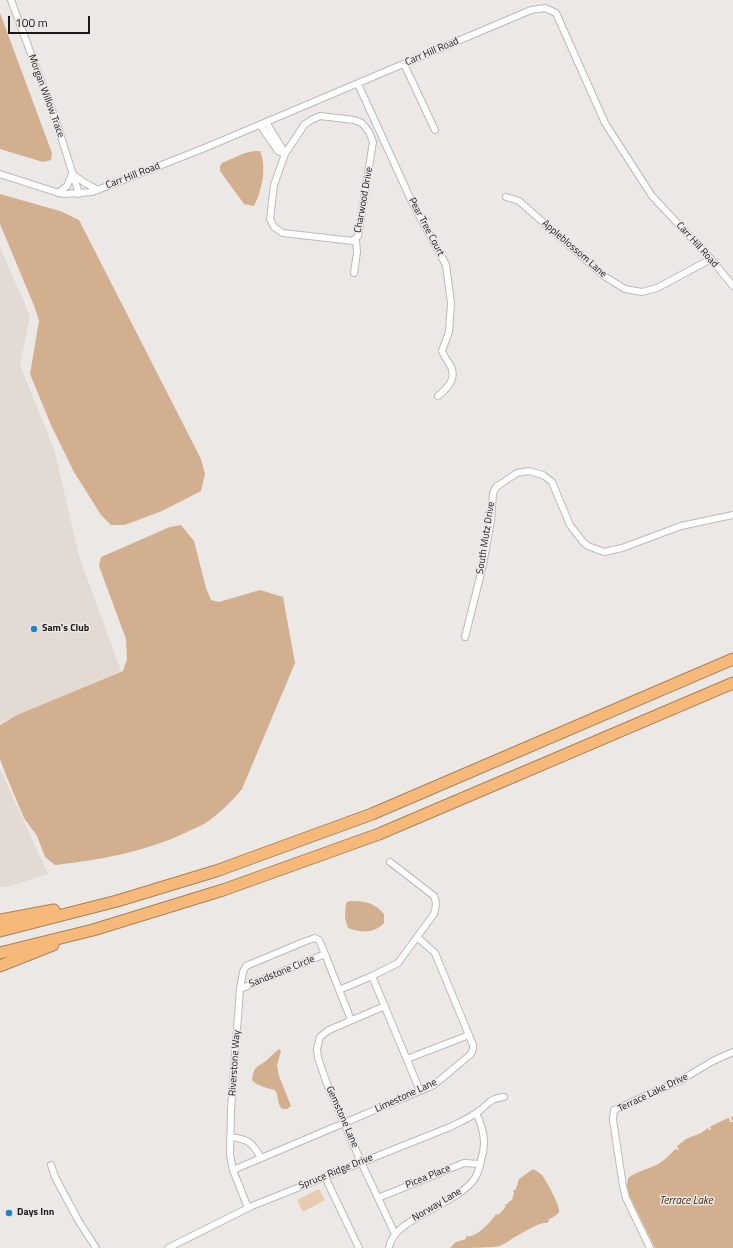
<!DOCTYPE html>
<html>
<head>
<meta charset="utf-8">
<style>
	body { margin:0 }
	#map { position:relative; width:733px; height:1248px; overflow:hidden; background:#ebe8e6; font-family:"Titillium Web",sans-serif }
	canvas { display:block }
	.scale { position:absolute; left:8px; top:16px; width:82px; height:18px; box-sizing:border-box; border:2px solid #1a1918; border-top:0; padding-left:5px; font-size:12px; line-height:14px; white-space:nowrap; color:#1a1918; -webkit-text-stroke:3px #ebe8e6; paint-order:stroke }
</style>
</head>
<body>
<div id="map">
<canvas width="733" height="1248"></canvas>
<div class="scale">100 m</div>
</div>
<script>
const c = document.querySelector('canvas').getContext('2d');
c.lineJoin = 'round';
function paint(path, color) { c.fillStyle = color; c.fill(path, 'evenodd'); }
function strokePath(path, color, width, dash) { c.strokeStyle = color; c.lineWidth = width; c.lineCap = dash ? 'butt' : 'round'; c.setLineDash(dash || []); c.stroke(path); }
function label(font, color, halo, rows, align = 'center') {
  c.font = font + ' "Titillium Web",sans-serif'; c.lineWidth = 3; c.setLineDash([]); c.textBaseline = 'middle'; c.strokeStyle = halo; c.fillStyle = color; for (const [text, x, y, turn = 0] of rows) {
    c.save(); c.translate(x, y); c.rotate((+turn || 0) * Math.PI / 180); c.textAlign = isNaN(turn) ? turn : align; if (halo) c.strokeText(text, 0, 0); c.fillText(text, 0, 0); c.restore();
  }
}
const built = new Path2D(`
	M0,247L30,316L20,365L55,452L79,556L121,671L0,723Z
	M0,769L48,874L7,887H0Z`);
const green = new Path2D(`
	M319,1189L325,1200L303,1212L297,1200Z`);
const water = new Path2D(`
	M0,13L52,153L51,160L43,162L0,149Z
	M255,151H260C267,167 262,191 254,206L244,204L220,171V166L222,163L245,153Z
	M0,194L60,211L79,220L201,459L205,474L201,491L162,511L125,525H111L101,515L74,472L51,425L30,374L39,321L35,308L0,224Z
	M181,525L194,541L206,588L211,600L219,602L260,590L283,597L295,663L242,789C232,801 220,813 207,822C200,827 192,829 185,833C144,852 100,860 55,865L45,857L37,836L24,818L6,775L0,759V725L17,715L123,671L127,659L126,639L99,566L101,557L170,527Z
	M349,901C364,901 374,902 384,914V923C373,934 362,933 348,928L345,918L346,903Z
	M279,1049L281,1051L277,1065L279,1076L291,1106L287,1109H282C277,1104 279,1096 275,1090C267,1088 257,1086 252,1080C254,1065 257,1068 267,1060C271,1056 275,1052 279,1049Z
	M733,1116V1248H655L627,1191C627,1187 627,1182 628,1179C631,1173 652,1168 658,1164C664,1161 671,1154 675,1149L679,1150L677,1146L686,1139L701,1133L708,1128L709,1130H711L710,1128L711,1126L728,1118H729L730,1122H733L731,1118Z
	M533,1169C536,1171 538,1172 541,1174C545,1178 561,1207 559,1212C557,1215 552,1218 549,1219L548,1223C539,1220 510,1241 500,1246C490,1248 462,1248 450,1248L456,1242L466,1239V1236C475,1239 491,1222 496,1214L498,1215L504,1209L506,1206L504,1205L507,1204L510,1201L512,1200L514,1193L513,1191L516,1189L519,1179Z`);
const street = new Path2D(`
	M11,0L57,124L79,194
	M404,64L435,130
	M358,84L411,200L446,265L451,303L449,332L442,351C444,356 446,359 449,363C458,377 449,387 438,396
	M266,122L282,148L285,154L274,185L270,219L274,227L283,233L353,241L358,236L373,142L369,132L362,123L354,120L320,116L311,120L304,125L285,154
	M260,125L278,151L285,154
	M0,174L59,193L65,194L92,192L139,174L207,147L531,10L545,8L556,13L605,123L652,196L711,259L733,286
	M58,193L67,186L72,174L85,183L98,190
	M506,197L519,201L604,276L625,289L642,292L657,288L711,259
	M354,273L357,252L356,239
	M465,637L483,565L491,521L493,493L496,487L517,473L529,471L543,475L552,482L570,525L583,542L588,546L604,552L622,548L681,526L733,515
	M325,954L351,1020
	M372,976L398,963L434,914C436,907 437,902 434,896L390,862
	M240,989L325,954L319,940L315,938L306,941L246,966L243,972L240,989L231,1110L230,1155L233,1170L248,1208
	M339,990L372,976L420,1091
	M385,1006L329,1030L320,1037L317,1049L318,1058L326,1081L361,1162L395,1234
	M407,1059L469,1035
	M230,1137C248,1139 252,1142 261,1158
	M51,1165L55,1177L78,1220L96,1248
	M233,1170L434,1085L471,1054L473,1049V1045L435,953L417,937
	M325,1177L359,1248
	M378,1198L464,1163L480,1164
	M168,1248L252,1206L450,1127C460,1122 470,1118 479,1111C490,1103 489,1099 504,1097
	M389,1248C392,1218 458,1205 475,1178C478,1173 480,1166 481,1160C487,1144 484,1129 476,1113
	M650,1248L626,1198L623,1186L613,1120L614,1110L681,1080L713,1061L733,1052`);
const highway = new Path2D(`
	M0,920L54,910
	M0,931L117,901L216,871L372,814L733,659
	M0,953L93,930L223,890L379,834L733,683
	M0,966L53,945`);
const markers = [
	[34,629,4,"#1e84cf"],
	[9,1213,4,"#1e84cf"]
];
const streetNames = [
	["Carr Hill Road",432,52,-23],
	["Morgan Willow Trace",46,96,70],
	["Carr Hill Road",133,176,-21],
	["Charwood Drive",364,200,-80],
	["Pear Tree Court",426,227,62],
	["Carr Hill Road",697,245,48],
	["Appleblossom Lane",574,249,41],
	["South Mutz Drive",486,538,-81],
	["Sandstone Circle",282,972,-22],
	["Riverstone Way",235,1063,-86],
	["Terrace Lake Drive",653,1093,-26],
	["Limestone Lane",406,1096,-25],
	["Gemstone Lane",342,1117,66],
	["Spruce Ridge Drive",336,1172,-22],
	["Picea Place",428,1177,-22],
	["Norway Lane",437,1205,-31]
];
const poiNames = [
	["Sam's Club",42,629],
	["Days Inn",17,1213]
];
const waterNames = [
	["Terrace Lake",686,1201]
];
paint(built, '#e3dbd3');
paint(green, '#e7ccb2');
paint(water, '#d2b08f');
strokePath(street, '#bcbab7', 8);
strokePath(highway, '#a98158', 13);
strokePath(street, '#fff', 6);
strokePath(highway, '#f6b97a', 11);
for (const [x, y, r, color] of markers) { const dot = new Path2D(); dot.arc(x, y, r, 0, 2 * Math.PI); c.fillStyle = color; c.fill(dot); strokePath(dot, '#ebe8e6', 1.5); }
label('10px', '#1a1918', '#ebe8e6', streetNames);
label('bold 10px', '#1a1918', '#ebe8e6', poiNames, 'left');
label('italic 11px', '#40280d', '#ebe8e6', waterNames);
</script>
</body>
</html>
